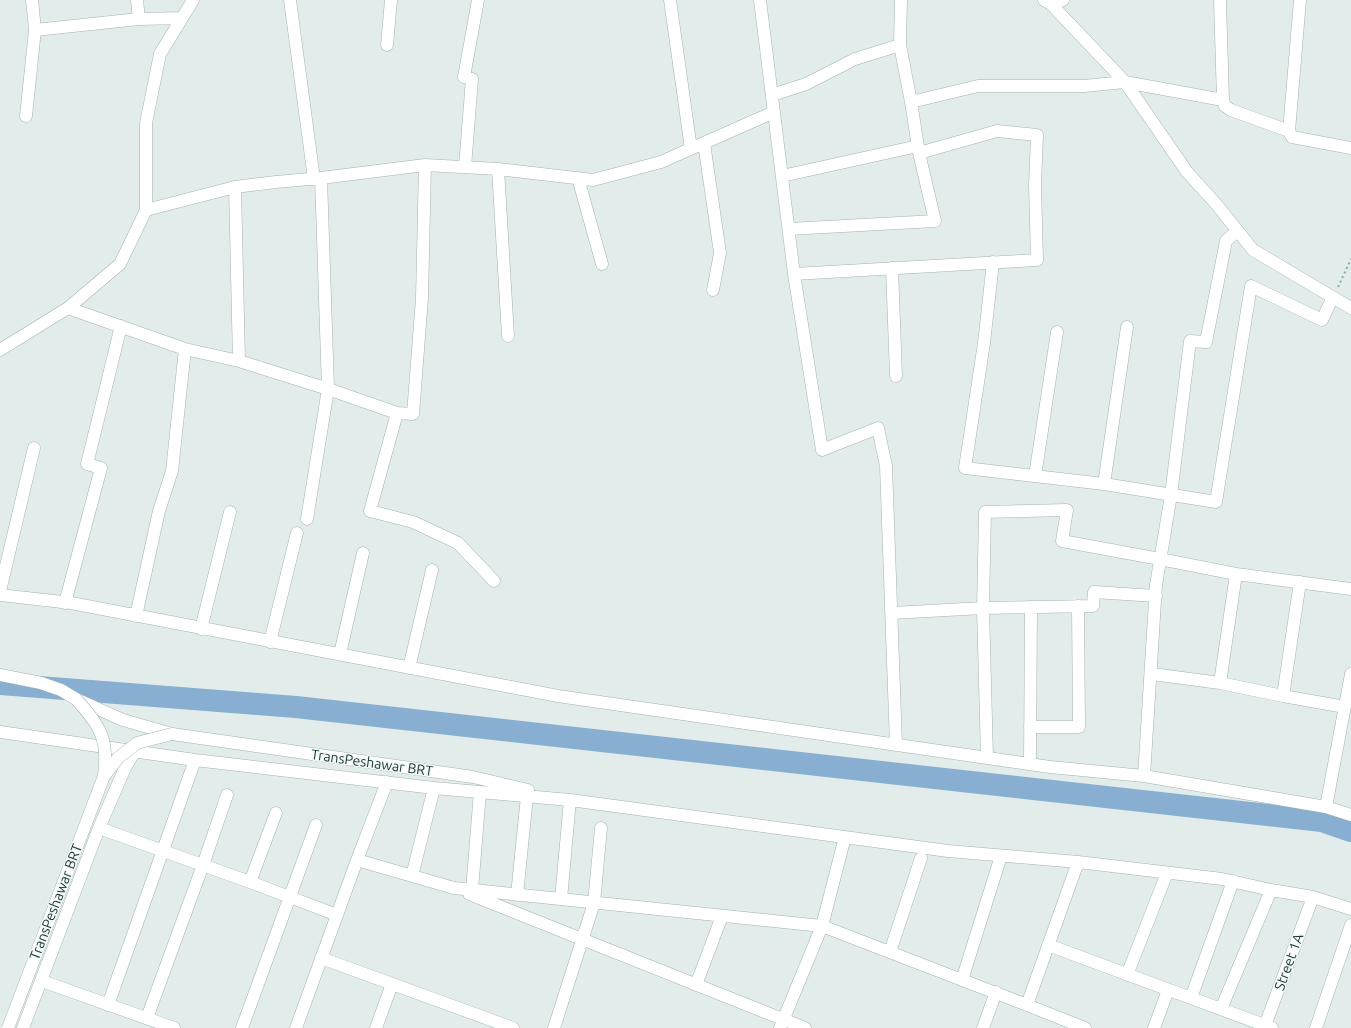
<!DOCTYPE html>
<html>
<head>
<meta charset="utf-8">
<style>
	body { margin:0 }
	canvas { display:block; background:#e1eceb }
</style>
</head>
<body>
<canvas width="1351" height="1028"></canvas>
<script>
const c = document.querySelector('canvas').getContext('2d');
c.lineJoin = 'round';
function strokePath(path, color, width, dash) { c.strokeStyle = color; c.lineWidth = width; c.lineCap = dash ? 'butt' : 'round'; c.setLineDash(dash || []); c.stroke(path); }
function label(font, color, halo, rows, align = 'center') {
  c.font = font + ' Ubuntu,sans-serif'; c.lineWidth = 3; c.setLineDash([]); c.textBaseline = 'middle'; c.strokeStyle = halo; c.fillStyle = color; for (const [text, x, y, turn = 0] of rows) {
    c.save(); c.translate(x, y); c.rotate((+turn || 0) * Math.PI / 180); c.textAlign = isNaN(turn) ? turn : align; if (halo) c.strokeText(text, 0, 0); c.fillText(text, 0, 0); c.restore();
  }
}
const river = new Path2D(`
	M0,684L296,707L1322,821L1351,831`);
const path = new Path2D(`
	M1338,287L1351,259`);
const minor = new Path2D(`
	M290,0L314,179
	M670,0L691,149
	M760,0L794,274L822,450L878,428L886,466L896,745
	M1044,0L1051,4L1125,82L1187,172L1217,205L1253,250L1351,308
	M1220,0L1223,100L1225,106L1231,110L1289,131
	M1300,0L1289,131L1292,137L1351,148
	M1051,4L1063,0
	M139,19L182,18
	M35,30L139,19L137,0
	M387,45L391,0
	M772,95L806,84L855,59L900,45
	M911,102L978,86H1084L1125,82L1223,100
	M26,116L35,30L32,0
	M704,143L720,253L713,290
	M465,167L472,79L464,77L478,0
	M498,169L508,336
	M782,176L918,146
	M578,178L602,264
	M235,187L239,361
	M146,210L235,187L276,182L321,178L425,165L498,169L593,180L661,162L774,112
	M789,229L935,221L919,153
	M993,262L984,343L965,468L1104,484L1216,502L1251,286L1322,320L1333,297
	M892,268L896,376
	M794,274L1037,260L1035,185L1037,135L997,131L919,153L911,102L900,45L901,0
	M68,308L185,349L239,361L328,389L397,413L413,414L422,298L425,165
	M0,350L68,308L120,264L146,210V123L160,54L193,0
	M397,413L370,511L413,522L458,543L494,581
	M1035,476L1057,332
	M1104,484L1127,327
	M307,519L328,389L321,178
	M1236,574L1351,589
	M0,591L34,448
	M0,595L71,603L558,696L1050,767L1144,776L1326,807L1351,815
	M65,603L101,468L87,464L121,326
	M892,613L983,608L1093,606L1094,592L1156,596
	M136,616L159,511L172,471L185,349
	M201,629L230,512
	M270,642L297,533
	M340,654L363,553
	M409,668L432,570
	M1152,674L1220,683L1283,696L1345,707
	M0,675L41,683L61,690L76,699L123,720L172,734L473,777L528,790
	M1283,696L1300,582
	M1030,727H1079L1078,606
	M0,732L195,760L434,788L570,800L948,851L1078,862L1222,879L1271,890L1313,897L1351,909
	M987,758L983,608L985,512L1067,510L1062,541L1160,559L1236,574L1220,683
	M1030,764L1031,607
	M1144,776L1156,585L1171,495L1190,341L1206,342L1226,241L1237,231
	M1326,807L1351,674
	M99,828L250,882L337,915
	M357,860L454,888L822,926L1027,1005L1085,1028
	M412,876L434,788
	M250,882L276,813
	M472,890L480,792
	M469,894L805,1028
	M517,895L527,796
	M561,899L570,800
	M1048,945L1272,1028
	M890,952L921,858
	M321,958L513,1028
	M1127,975L1167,873
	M962,980L1001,856
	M42,981L174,1028
	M696,985L722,916
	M1191,998L1233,881
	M108,1005L195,760
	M1027,1005L1078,862
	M1221,1009L1271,890
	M147,1018L203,865L227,795
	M23,1028L99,828L125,768L135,751
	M242,1028L316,825
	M296,1028L357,860L387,782
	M376,1028L392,984
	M554,1028L594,903L601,828
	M780,1028L822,926L845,837
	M983,1028L996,992
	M1154,1028L1168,990
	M1264,1028L1313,897
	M1316,1028L1351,925`);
const minorBridge = new Path2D(`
	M104,776L118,758L137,743L172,734
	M8,1028L104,776C109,740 100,725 76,699`);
const streetNames = [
	["TransPeshawar BRT",372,763,8],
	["TransPeshawar BRT",56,902,-69],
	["Street 1A",1289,962,-70]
];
strokePath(river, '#88aed2', 22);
strokePath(minor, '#a4b3b3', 13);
strokePath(path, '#81afb0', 2, [2, 3]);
strokePath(minor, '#fff', 12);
strokePath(minorBridge, '#a4b3b3', 13, []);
strokePath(minorBridge, '#fff', 12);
label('14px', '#213b3d', '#f2f8f7', streetNames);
</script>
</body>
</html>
